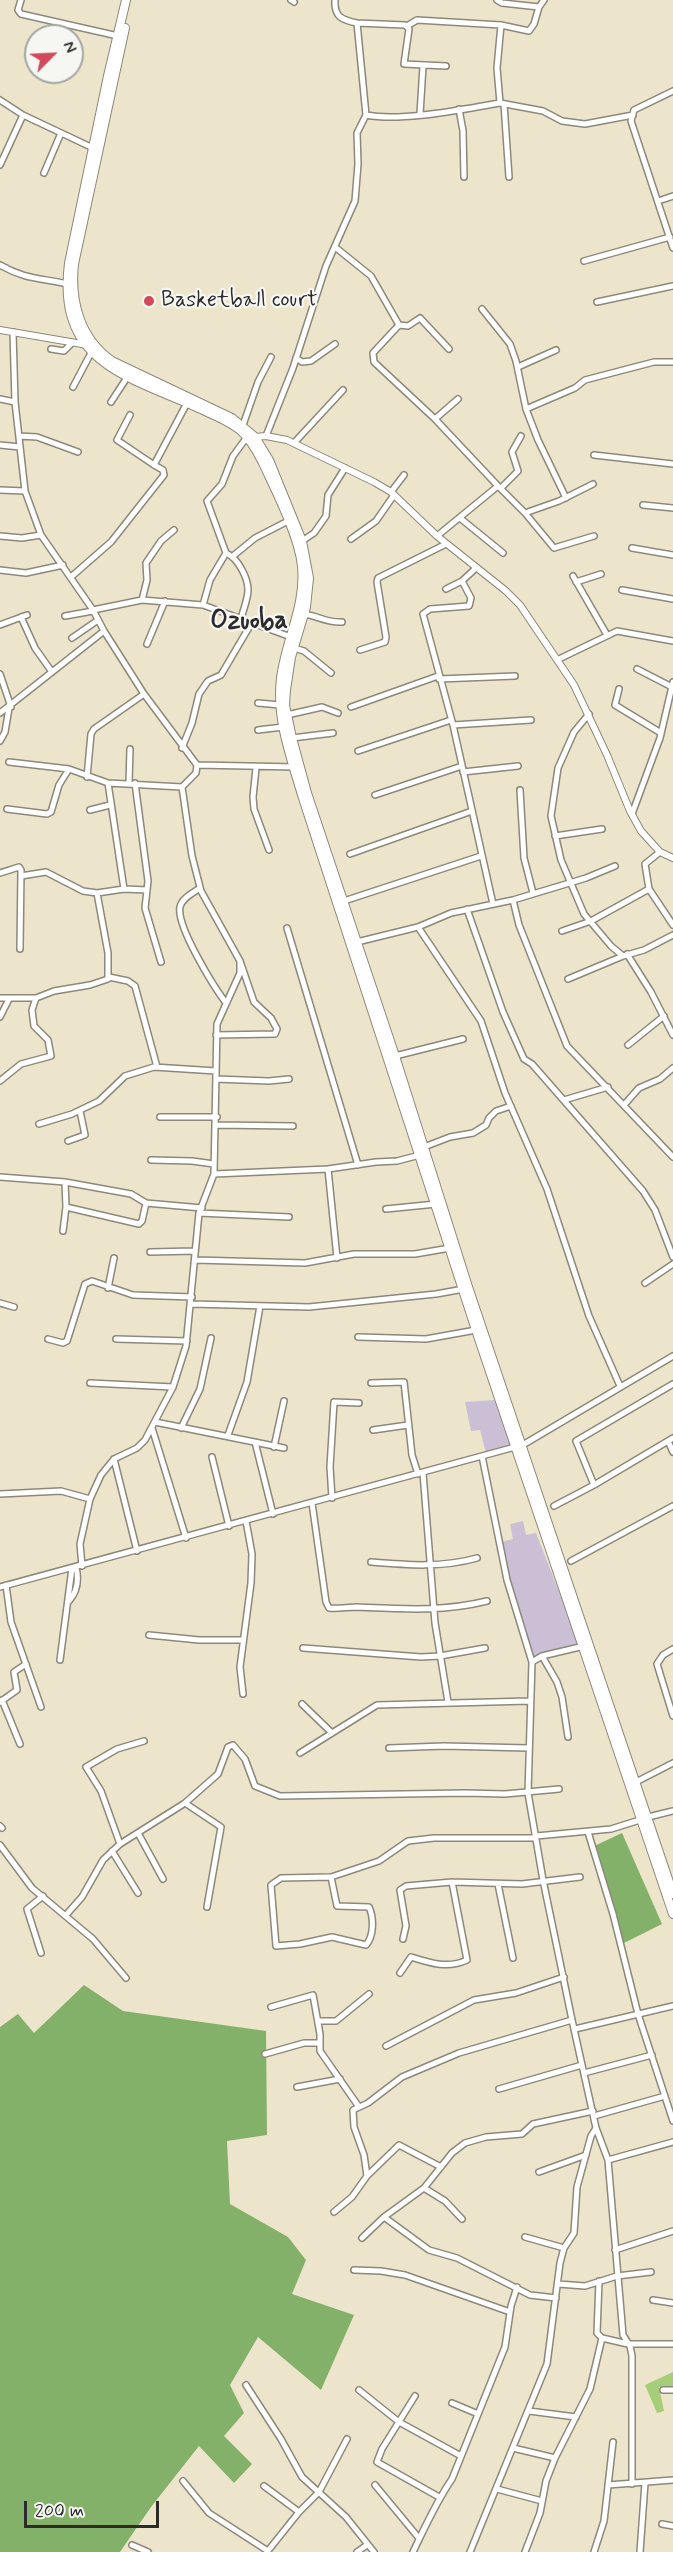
<!DOCTYPE html>
<html>
<head>
<meta charset="utf-8">
<style>
	body { margin:0 }
	#map { position:relative; width:673px; height:2552px; overflow:hidden; background:#ede5cb; font-family:Mynerve,sans-serif }
	canvas { display:block }
	.north { position:absolute; left:24px; top:24px; width:60px; height:60px; box-sizing:border-box; background:#f6f6f2; border:2px solid #a5a5a2; border-radius:50%; rotate:66deg; font-size:16px; font-weight:700; line-height:24px; text-align:center; color:#2b2b2b }
	.north::after { content:''; display:block; margin:auto; width:21px; height:27px; background:#d1495b; clip-path:polygon(50% 0,100% 100%,50% 72%,0 100%) }
	.scale { position:absolute; left:24px; top:2501px; width:135px; height:27px; box-sizing:border-box; border:3px solid #2b2b2b; border-top:0; padding-left:8px; font-size:18px; line-height:21px; white-space:nowrap; color:#2b2b2b; -webkit-text-stroke:4px #f6f6f2; paint-order:stroke }
</style>
</head>
<body>
<div id="map">
<canvas width="673" height="2552"></canvas>
<div class="north">N</div>
<div class="scale">200 m</div>
</div>
<script>
const c = document.querySelector('canvas').getContext('2d');
c.lineJoin = 'round';
function paint(path, color) { c.fillStyle = color; c.fill(path, 'evenodd'); }
function strokePath(path, color, width, dash) { c.strokeStyle = color; c.lineWidth = width; c.lineCap = dash ? 'butt' : 'round'; c.setLineDash(dash || []); c.stroke(path); }
function label(font, color, halo, rows, align = 'center') {
  c.font = font + ' Mynerve,sans-serif'; c.lineWidth = 4.5; c.setLineDash([]); c.textBaseline = 'middle'; c.strokeStyle = halo; c.fillStyle = color; for (const [text, x, y, turn = 0] of rows) {
    c.save(); c.translate(x, y); c.rotate((+turn || 0) * Math.PI / 180); c.textAlign = isNaN(turn) ? turn : align; if (halo) c.strokeText(text, 0, 0); c.fillText(text, 0, 0); c.restore();
  }
}
const industrial = new Path2D(`
	M494,1400L514,1446L486,1453L480,1430L471,1431L465,1402Z
	M523,1521L526,1535L536,1533L580,1645L531,1657L500,1542L513,1539L510,1524Z`);
const green = new Path2D(`
	M673,2372V2387H659L664,2411L657,2413L645,2385Z`);
const forest = new Path2D(`
	M622,1833L662,1924L620,1945L590,1848Z
	M84,1985L123,2011L266,2031L267,2135L227,2141L230,2204L288,2237L306,2260L292,2294L354,2315L321,2390L258,2337L230,2385L244,2413L224,2436L252,2464L234,2483L199,2446L151,2507L120,2552H0V2027L18,2014L34,2033Z`);
const minor = new Path2D(`
	M21,0L18,10L21,14L118,36
	M291,0L294,2
	M497,0L502,3L539,7L544,0
	M539,7L534,24L529,31L501,25L497,68L500,103L543,111L562,121L585,124L633,115
	M357,23L405,25L409,29L404,64L446,66
	M407,26L417,20L501,25
	M673,91L634,110L631,121L673,248
	M0,100L23,115L93,148
	M504,104L509,177
	M459,109L463,131L464,177
	M420,114L423,66
	M366,115C403,122 463,109 500,103
	M0,165L23,115
	M44,173L61,133
	M658,201L673,196
	M335,247L371,276L399,325
	M584,261L670,237
	M0,265C24,279 41,278 67,284
	M597,302L673,286
	M482,309L510,344L516,361L526,409L538,440L566,498
	M13,332L15,402L25,491L41,535L93,610L104,631L144,694L197,765L296,767
	M51,349L64,351L72,343
	M296,358L302,362L311,361L335,344
	M518,367L556,350
	M73,387L91,353
	M0,399L15,402
	M111,402L128,376
	M526,409L575,388L585,380L654,362H673
	M130,415L117,440L154,465
	M435,419L458,399
	M243,425L258,382L271,357
	M19,436L37,437L78,452
	M266,436L293,368L326,266L355,201L358,164L357,133L366,115L357,23C342,20 334,17 335,0
	M294,443L343,390
	M0,445L20,447
	M594,455L673,464
	M498,486L525,513L554,548L594,536
	M501,488L518,471L512,452L521,436
	M0,490L25,491
	M391,492L404,475
	M643,505L673,508
	M525,513L559,501L593,484
	M460,518L503,553
	M0,536L22,538L41,535
	M437,536L498,486L435,419L374,362L373,353L399,325L408,326L420,318L449,349
	M351,539L376,521L394,495
	M302,541L314,533L326,516L328,495L345,468
	M632,548L673,555
	M233,556L255,538L288,521
	M0,570L26,573L63,565
	M573,576L607,635
	M71,577L111,542L164,475L163,470L154,465L187,403
	M462,581L471,598L469,606L430,609L423,614L453,725L493,904
	M576,582L601,574
	M446,589L462,581L476,568
	M622,590L673,599
	M142,600L147,580L146,563L161,541L174,530
	M203,605L210,580L226,553
	M93,610L142,600L203,605L291,637
	M304,614C318,616 327,623 342,622
	M65,616L93,611
	M21,617L35,648L52,672
	M241,619C243,610 248,599 248,590C248,578 238,558 226,553L207,501L222,484L233,456L247,437
	M0,625L27,615
	M72,638L98,620
	M147,644L165,601
	M294,648L304,651L331,673
	M360,650L385,642L386,637L377,582L378,578L446,544
	M559,659L617,631L673,641
	M637,669L672,687
	M0,674L11,707
	M439,679L515,676
	M619,689L615,705L661,733
	M258,703L280,705
	M351,707L438,676
	M0,713L104,631
	M589,714L574,732L558,768L551,816L561,860L584,914L611,946L623,956L644,950L673,935
	M287,715L322,707L338,713
	M453,725L531,720
	M258,730L283,727
	M292,738L333,733
	M0,741L5,732L9,708
	M182,748L192,723L199,694L208,681L221,675L251,624
	M358,751L451,720
	M9,762L69,769
	M197,765L196,773L182,787L192,856L201,891L240,961L254,1002L271,1018L277,1029L275,1034L216,1035
	M256,768L253,797L254,809L269,850
	M463,772L518,766
	M87,777L91,734L94,729L144,694
	M108,783L124,889
	M129,783L130,749
	M135,783L148,881L145,908L161,962
	M520,790L524,858L533,893
	M375,795L462,766
	M7,809L47,814L51,812L59,785L69,769L108,783L182,787
	M90,810L110,805
	M632,814L660,738L673,682
	M555,836L602,829
	M660,852L645,864L649,889L673,925
	M350,854L472,811
	M0,873L19,867L21,870L20,949
	M21,876L46,872L83,891L97,893L124,889L147,890
	M200,888C193,893 182,898 180,907C176,926 214,987 226,1003
	M513,900L519,925L567,1046L673,1157
	M344,901L481,856
	M467,909L503,1012L524,1059L532,1064L643,1191L655,1210L673,1257
	M418,927L481,1021L505,1093L547,1189L589,1316L620,1386
	M287,928L358,1165
	M562,931L591,921L649,889
	M357,942L418,927L451,913L513,900L586,878L615,866
	M627,954L651,992L673,1035
	M109,977L128,981L135,986L157,1067
	M568,979L623,956
	M0,998H36L54,991L90,985L108,979V953L97,893
	M0,1017L9,999
	M628,1045L664,1016
	M395,1056L463,1039
	M216,1079L269,1081L289,1079
	M0,1081L21,1064L51,1056L48,1040L34,1026L32,1010L36,998
	M564,1100L608,1087
	M624,1105L639,1088L660,1079L673,1068
	M160,1117H217
	M39,1124L72,1114L99,1101L125,1076L154,1067L216,1071
	M216,1125L293,1126
	M68,1141L85,1135L80,1111
	M424,1147L450,1137L473,1133L486,1125L489,1118L496,1111L511,1106
	M151,1160L192,1161L214,1164
	M328,1169L337,1258
	M214,1174L328,1169L376,1162L397,1161L420,1155
	M0,1177L65,1182L66,1207L63,1231
	M65,1182L131,1194L146,1203
	M66,1207L139,1224L142,1221L146,1203L202,1208
	M386,1209L436,1204
	M199,1213L289,1217
	M150,1252L194,1251
	M195,1260L305,1263L354,1254H415L450,1248
	M645,1283L673,1264
	M108,1288L114,1258
	M0,1303L14,1307
	M192,1304L309,1307L436,1294L464,1289
	M358,1337L426,1339L476,1330
	M48,1339L63,1343L67,1341L85,1284L92,1281L133,1295L192,1297
	M116,1339L187,1341
	M90,1383L173,1387
	M371,1383L404,1382L412,1455L418,1474
	M673,1384L576,1441L594,1485L673,1438
	M155,1422L284,1448
	M152,1428L186,1538
	M181,1428L200,1389L211,1338
	M373,1430L408,1425
	M228,1435L247,1382L260,1306
	M668,1441L673,1452
	M255,1442L273,1514
	M521,1446L673,1356
	M274,1447L284,1401
	M482,1456L507,1580L532,1662
	M212,1457L229,1526
	M114,1459L137,1551
	M423,1473L435,1623L448,1702
	M0,1494L61,1491L90,1499
	M332,1498L330,1467L334,1402L359,1403
	M312,1503L326,1602L329,1608C338,1609 348,1607 357,1607C402,1609 443,1612 487,1601
	M554,1506L594,1485
	M571,1561L673,1506
	M371,1562C407,1565 442,1568 477,1558
	M82,1566L80,1544L90,1499L101,1475L114,1459L137,1448L145,1440L173,1387L186,1346L199,1213L214,1174L217,1024L240,973V961
	M6,1585L11,1622L41,1707
	M0,1587L515,1447
	M69,1601C78,1591 79,1580 76,1567
	M149,1635L199,1640H243
	M584,1646L542,1656L532,1662L528,1793L543,1880L572,2020L596,2128L608,2160L623,2335L630,2346L632,2356V2484
	M303,1648L421,1657L440,1656L485,1648
	M673,1649L663,1655L657,1664L673,1716
	M542,1656L557,1682L562,1697L568,1737
	M60,1660L72,1568
	M243,1694L240,1667L251,1583L252,1554L246,1521
	M2,1700L20,1744
	M0,1702L17,1690L14,1672L26,1664
	M302,1704L332,1733
	M389,1748L444,1746L528,1748
	M300,1753L377,1705L529,1701
	M636,1782L673,1763
	M185,1803L221,1827L207,1907
	M648,1817L673,1811
	M0,1826L2,1828
	M588,1832L613,1914L638,2014L673,2121
	M138,1833L163,1879
	M536,1836L611,1829L643,1819
	M120,1844L101,1791L86,1767L117,1749L144,1741
	M0,1845L32,1888L93,1939L126,1978
	M112,1851L138,1893
	M331,1877L281,1878L271,1885L276,1946L300,1944L332,1937L366,1945C374,1936 374,1918 369,1907L337,1906L331,1877L379,1861L408,1841L434,1838H536
	M498,1884L513,1958
	M66,1915L82,1897L103,1860L120,1844L185,1803L218,1774L228,1747L233,1745L245,1759L255,1786L280,1796L465,1793L505,1794L559,1789
	M403,1939L406,1926L400,1890L406,1886L452,1882L522,1884L580,1877
	M41,1953L27,1909L43,1896
	M400,1973L411,1957C430,1963 448,1969 467,1960L452,1882
	M271,2007L313,1995L320,2034V2051L359,2107
	M318,2021H336L369,1994
	M575,2029L673,2006
	M386,2046L474,2000L516,1993L564,1977
	M265,2054L304,2043H319
	M584,2073L652,2055
	M297,2087L340,2079
	M499,2089L582,2065
	M594,2116L665,2096
	M608,2160L673,2142
	M539,2172L586,2155
	M367,2176L399,2145L441,2167
	M424,2188L445,2201L462,2219
	M334,2212L352,2197L367,2176L364,2155L354,2127L353,2110L368,2103L402,2077L459,2053L572,2020
	M525,2237L564,2248
	M362,2238L384,2217
	M615,2250L673,2231
	M354,2270L381,2271L405,2275L510,2312
	M558,2284L585,2286L617,2276L651,2272
	M556,2298L530,2295L457,2258L429,2250L384,2217L424,2188L452,2153L465,2143L486,2137L522,2134L533,2124L593,2111
	M653,2300L673,2303
	M602,2338L628,2344H673
	M246,2385L281,2439L302,2477L346,2517L374,2552
	M359,2390L399,2422L461,2456
	M663,2390H673
	M415,2396L382,2449L377,2462L439,2497
	M452,2403L478,2414
	M529,2411L576,2417
	M513,2448L555,2458
	M183,2481L209,2513L268,2551
	M375,2485L418,2537
	M608,2485L673,2480
	M264,2486L299,2512
	M497,2489L542,2501
	M662,2524L673,2526
	M132,2545L148,2552
	M267,2552L299,2512L319,2492L347,2439
	M357,2552L367,2545
	M413,2552C425,2527 436,2502 452,2479L505,2347L511,2306L517,2287
	M470,2552L547,2364L560,2263L564,2248L574,2233L577,2187L591,2136L596,2128
	M525,2552L540,2513L546,2481L555,2458L590,2389L602,2338L597,2333L599,2281
	M594,2552L604,2521L613,2442
	M640,2552L645,2483`);
const tertiary = new Path2D(`
	M0,330L88,345
	M255,437L266,436L287,440L374,482L391,492L437,536L506,591L520,605L574,685L607,755L630,811L641,831L660,852L673,858`);
const secondary = new Path2D(`
	M126,0L108,76L69,263C57,360 121,374 194,406C209,413 226,419 239,429C250,438 257,451 263,463C276,491 299,536 302,566C306,606 286,639 281,678C276,719 291,757 302,795L477,1333L673,1914
	M125,28L74,264C70,301 80,339 112,361L232,418L255,437L269,460L302,541L309,578L306,607L291,657L286,690L285,705L292,738L307,793L395,1056L468,1287L673,1894`);
const markers = [
	[149,301,6,"#d1495b"]
];
const poiNames = [
	["Basketball court",161,301]
];
const quarterNames = [
	["Ozuoba",249,623]
];
paint(industrial, '#cbbfd6');
paint(green, '#a6ce79');
paint(forest, '#84b169');
strokePath(minor, '#8c887b', 8);
strokePath(tertiary, '#8c887b', 8);
strokePath(secondary, '#8c887b', 10);
strokePath(minor, '#fff', 5);
strokePath(tertiary, '#fff', 6);
strokePath(secondary, '#fff', 8);
for (const [x, y, r, color] of markers) { const dot = new Path2D(); dot.arc(x, y, r, 0, 2 * Math.PI); c.fillStyle = color; c.fill(dot); strokePath(dot, '#f6f6f2', 2); }
label('22px', '#2b2b2b', '#f6f6f2', poiNames, 'left');
label('bold 26px', '#2b2b2b', '#f6f6f2', quarterNames);
</script>
</body>
</html>
